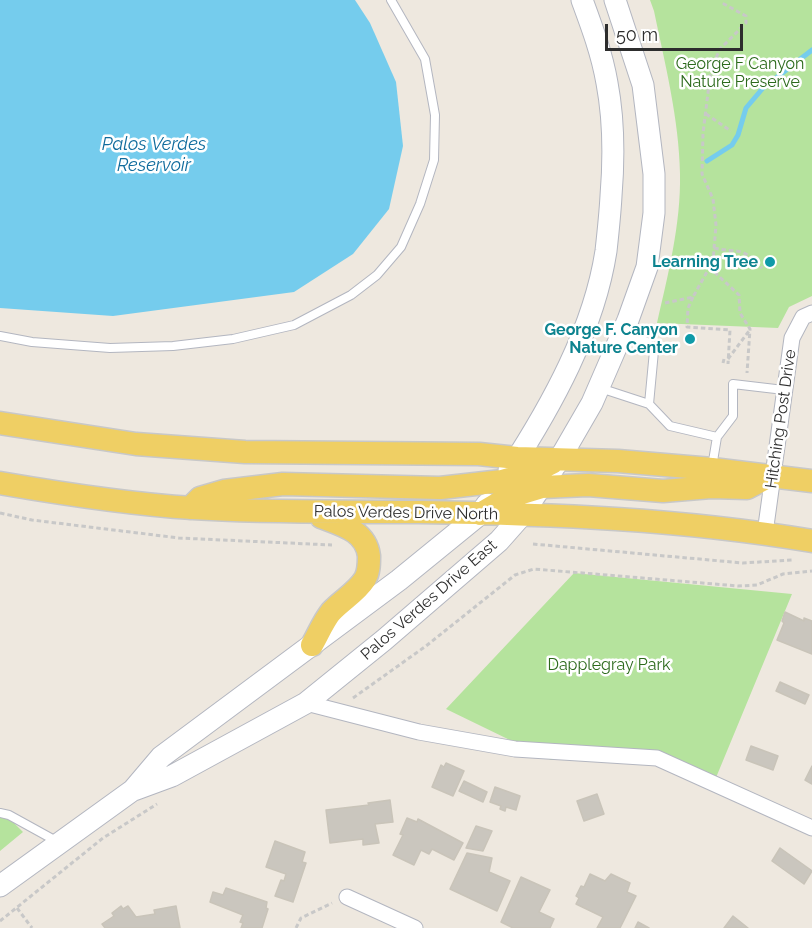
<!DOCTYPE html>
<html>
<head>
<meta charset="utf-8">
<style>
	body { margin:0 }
	#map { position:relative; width:812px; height:928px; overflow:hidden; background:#eee8df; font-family:Raleway,sans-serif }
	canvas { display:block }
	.scale { position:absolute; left:605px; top:24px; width:138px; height:27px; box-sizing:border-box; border:3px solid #2d2d2d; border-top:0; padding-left:8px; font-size:18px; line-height:21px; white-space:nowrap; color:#2d2d2d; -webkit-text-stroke:4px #fff; paint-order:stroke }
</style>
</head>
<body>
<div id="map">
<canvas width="812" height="928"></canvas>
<div class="scale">50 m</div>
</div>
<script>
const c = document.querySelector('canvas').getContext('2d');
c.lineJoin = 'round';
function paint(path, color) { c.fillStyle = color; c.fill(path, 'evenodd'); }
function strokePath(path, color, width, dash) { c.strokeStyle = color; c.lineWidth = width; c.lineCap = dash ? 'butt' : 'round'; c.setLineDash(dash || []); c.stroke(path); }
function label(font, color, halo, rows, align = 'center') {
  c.font = font + ' Raleway,sans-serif'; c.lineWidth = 5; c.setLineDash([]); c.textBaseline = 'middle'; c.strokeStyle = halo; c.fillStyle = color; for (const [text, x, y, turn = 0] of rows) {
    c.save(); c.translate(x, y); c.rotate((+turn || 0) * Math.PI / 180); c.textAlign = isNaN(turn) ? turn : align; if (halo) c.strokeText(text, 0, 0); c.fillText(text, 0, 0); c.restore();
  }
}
const green = new Path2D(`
	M650,0H812V296L789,307L778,328L657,323C668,275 681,224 680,174C679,119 665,64 654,11Z
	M574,573L792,594L715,780L649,749L551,760L446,709Z
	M0,809L23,832L0,851Z`);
const water = new Path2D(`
	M0,0H355L370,23L396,82L403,146L389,209L353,254L294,292L113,316L0,308Z`);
const stream = new Path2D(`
	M707,161L732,145L738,135L746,108L763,88L812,50`);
const building = new Path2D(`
	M785,612L804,621V618L812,621V654L777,640L784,623L782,621Z
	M780,682L809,695L805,704L776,691Z
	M751,746L778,756L773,770L746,760Z
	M446,763L464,771L453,796L432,787L441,765L444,767Z
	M812,766V784L805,780Z
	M464,781L487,792L483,802L459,791Z
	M495,787L520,796L516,810L506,807L505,811L500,809L501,806L490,802Z
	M597,794L604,814L584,821L577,801Z
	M390,800L393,822L375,824L379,843L363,845V839L330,843L326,810L369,805L368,803Z
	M407,818L417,822L418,819L463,843L454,860L432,849L429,854L421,850L414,865L393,855L403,835L400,834Z
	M476,826L492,831L483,851L466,848Z
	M275,841L305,852L302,862L306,863L293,902L275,896L281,880L284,881L286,874L266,867Z
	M780,848L812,871L804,884L772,861Z
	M467,853L492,858L489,872L510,881L497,911L450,889Z
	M590,874L605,881L611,874L630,883L627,892L636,896L620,928H597L603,917L576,904L579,898L576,896L581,886L584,887Z
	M521,877L550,890L539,912L554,919L550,928H513L501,922Z
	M226,888L267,902L266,908L268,909L262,928H241L243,923L240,922L243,915L210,902L213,892L223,895Z
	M121,906L123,909L128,906L136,917L155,914L154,910L176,906L180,928H105L102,924L114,916L112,913Z
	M733,916L748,928H724Z
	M638,922L649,928H635Z`);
const path = new Path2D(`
	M706,114L731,131
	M714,248C739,254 741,245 762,268
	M709,267L739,295L740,313L750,329L747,373
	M693,297L688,308L687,327L730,330L728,364
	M665,303L693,297L713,261L716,225L713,199L702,174L703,133L711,69L720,49L746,23V16L724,4L726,0
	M728,359L749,331
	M723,363L724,359
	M0,513L32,520L179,538L332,545
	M533,544L743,563L792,560
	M353,698L426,646L515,575L534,569L738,586L757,585L783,574L812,571
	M17,908L32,928
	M0,921L103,838L157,804
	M296,928L301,918L332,903`);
const service = new Path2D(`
	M0,336L32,342L110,348L173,346L233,339L294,325L351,295L377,275L401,247L420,204L434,160L435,115L425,59L391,0
	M600,388L649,404L654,351L647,342L624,332
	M649,404L670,426L717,437
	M712,467L717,437L733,416V384L784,390
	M0,813L9,815L58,842`);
const minor = new Path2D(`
	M765,533L792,338L803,317L812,313
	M306,703L419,732L515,749L657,758L812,828
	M347,897L415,928`);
const secondary = new Path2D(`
	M509,471C552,405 594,329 606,251C608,233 610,214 611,196C614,159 614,120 607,83C602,54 592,27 582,0
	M134,790L172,776L306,703L384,640L499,541L522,515L559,460L592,403L628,320L647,267L654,213V174L643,85L615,0
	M0,886L133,790L161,757L399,580L480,514L487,504`);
const primary = new Path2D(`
	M0,423L136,444L245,452L479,454L517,458L618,461L712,469L812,481
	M0,483C64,494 128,504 193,508C268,513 344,511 419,512C551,514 682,519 812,541
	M190,508L200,498L224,491L283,484L440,488L502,481L536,471L552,463
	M480,514L509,497L542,487L588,485L663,491L711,487L747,488L766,478
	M312,645C318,635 323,622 331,612C342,600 356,593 365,579C369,572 369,564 369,556C366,531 342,525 321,517`);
const markers = [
	[770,262,6,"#0f9aa8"],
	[690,339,6,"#0f9aa8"]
];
const parkNames = [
	["George F Canyon",740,64],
	["Nature Preserve",740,82],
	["Dapplegray Park",609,665]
];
const cultureNames = [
	["Learning Tree",758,262],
	["George F. Canyon",678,330],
	["Nature Center",678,348]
];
const streetNames = [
	["Hitching Post Drive",781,419,-82],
	["Palos Verdes Drive North",406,513,1],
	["Palos Verdes Drive East",429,600,-41]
];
const waterNames = [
	["Palos Verdes",154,145],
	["Reservoir",154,166]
];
paint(green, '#b5e39d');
paint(water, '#75cced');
strokePath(stream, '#75cced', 5);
paint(building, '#cac6be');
strokePath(building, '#c9c4b9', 1.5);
strokePath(service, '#b3b6c0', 10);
strokePath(minor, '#b3b6c0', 17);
strokePath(secondary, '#b3b6c0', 23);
strokePath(primary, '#c8c8c8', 25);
strokePath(path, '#c8c8c8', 3, [4.5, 3]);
strokePath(service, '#fff', 8);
strokePath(minor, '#fff', 15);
strokePath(secondary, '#fff', 21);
strokePath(primary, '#efcf64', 22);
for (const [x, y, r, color] of markers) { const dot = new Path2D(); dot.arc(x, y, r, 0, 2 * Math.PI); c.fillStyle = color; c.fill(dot); strokePath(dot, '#fff', 2); }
label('16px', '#2c6a1c', '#fff', parkNames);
label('bold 16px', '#0d838f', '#fff', cultureNames, 'right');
label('16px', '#2d2d2d', '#fff', streetNames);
label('italic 18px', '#106c9d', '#fff', waterNames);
</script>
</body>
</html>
